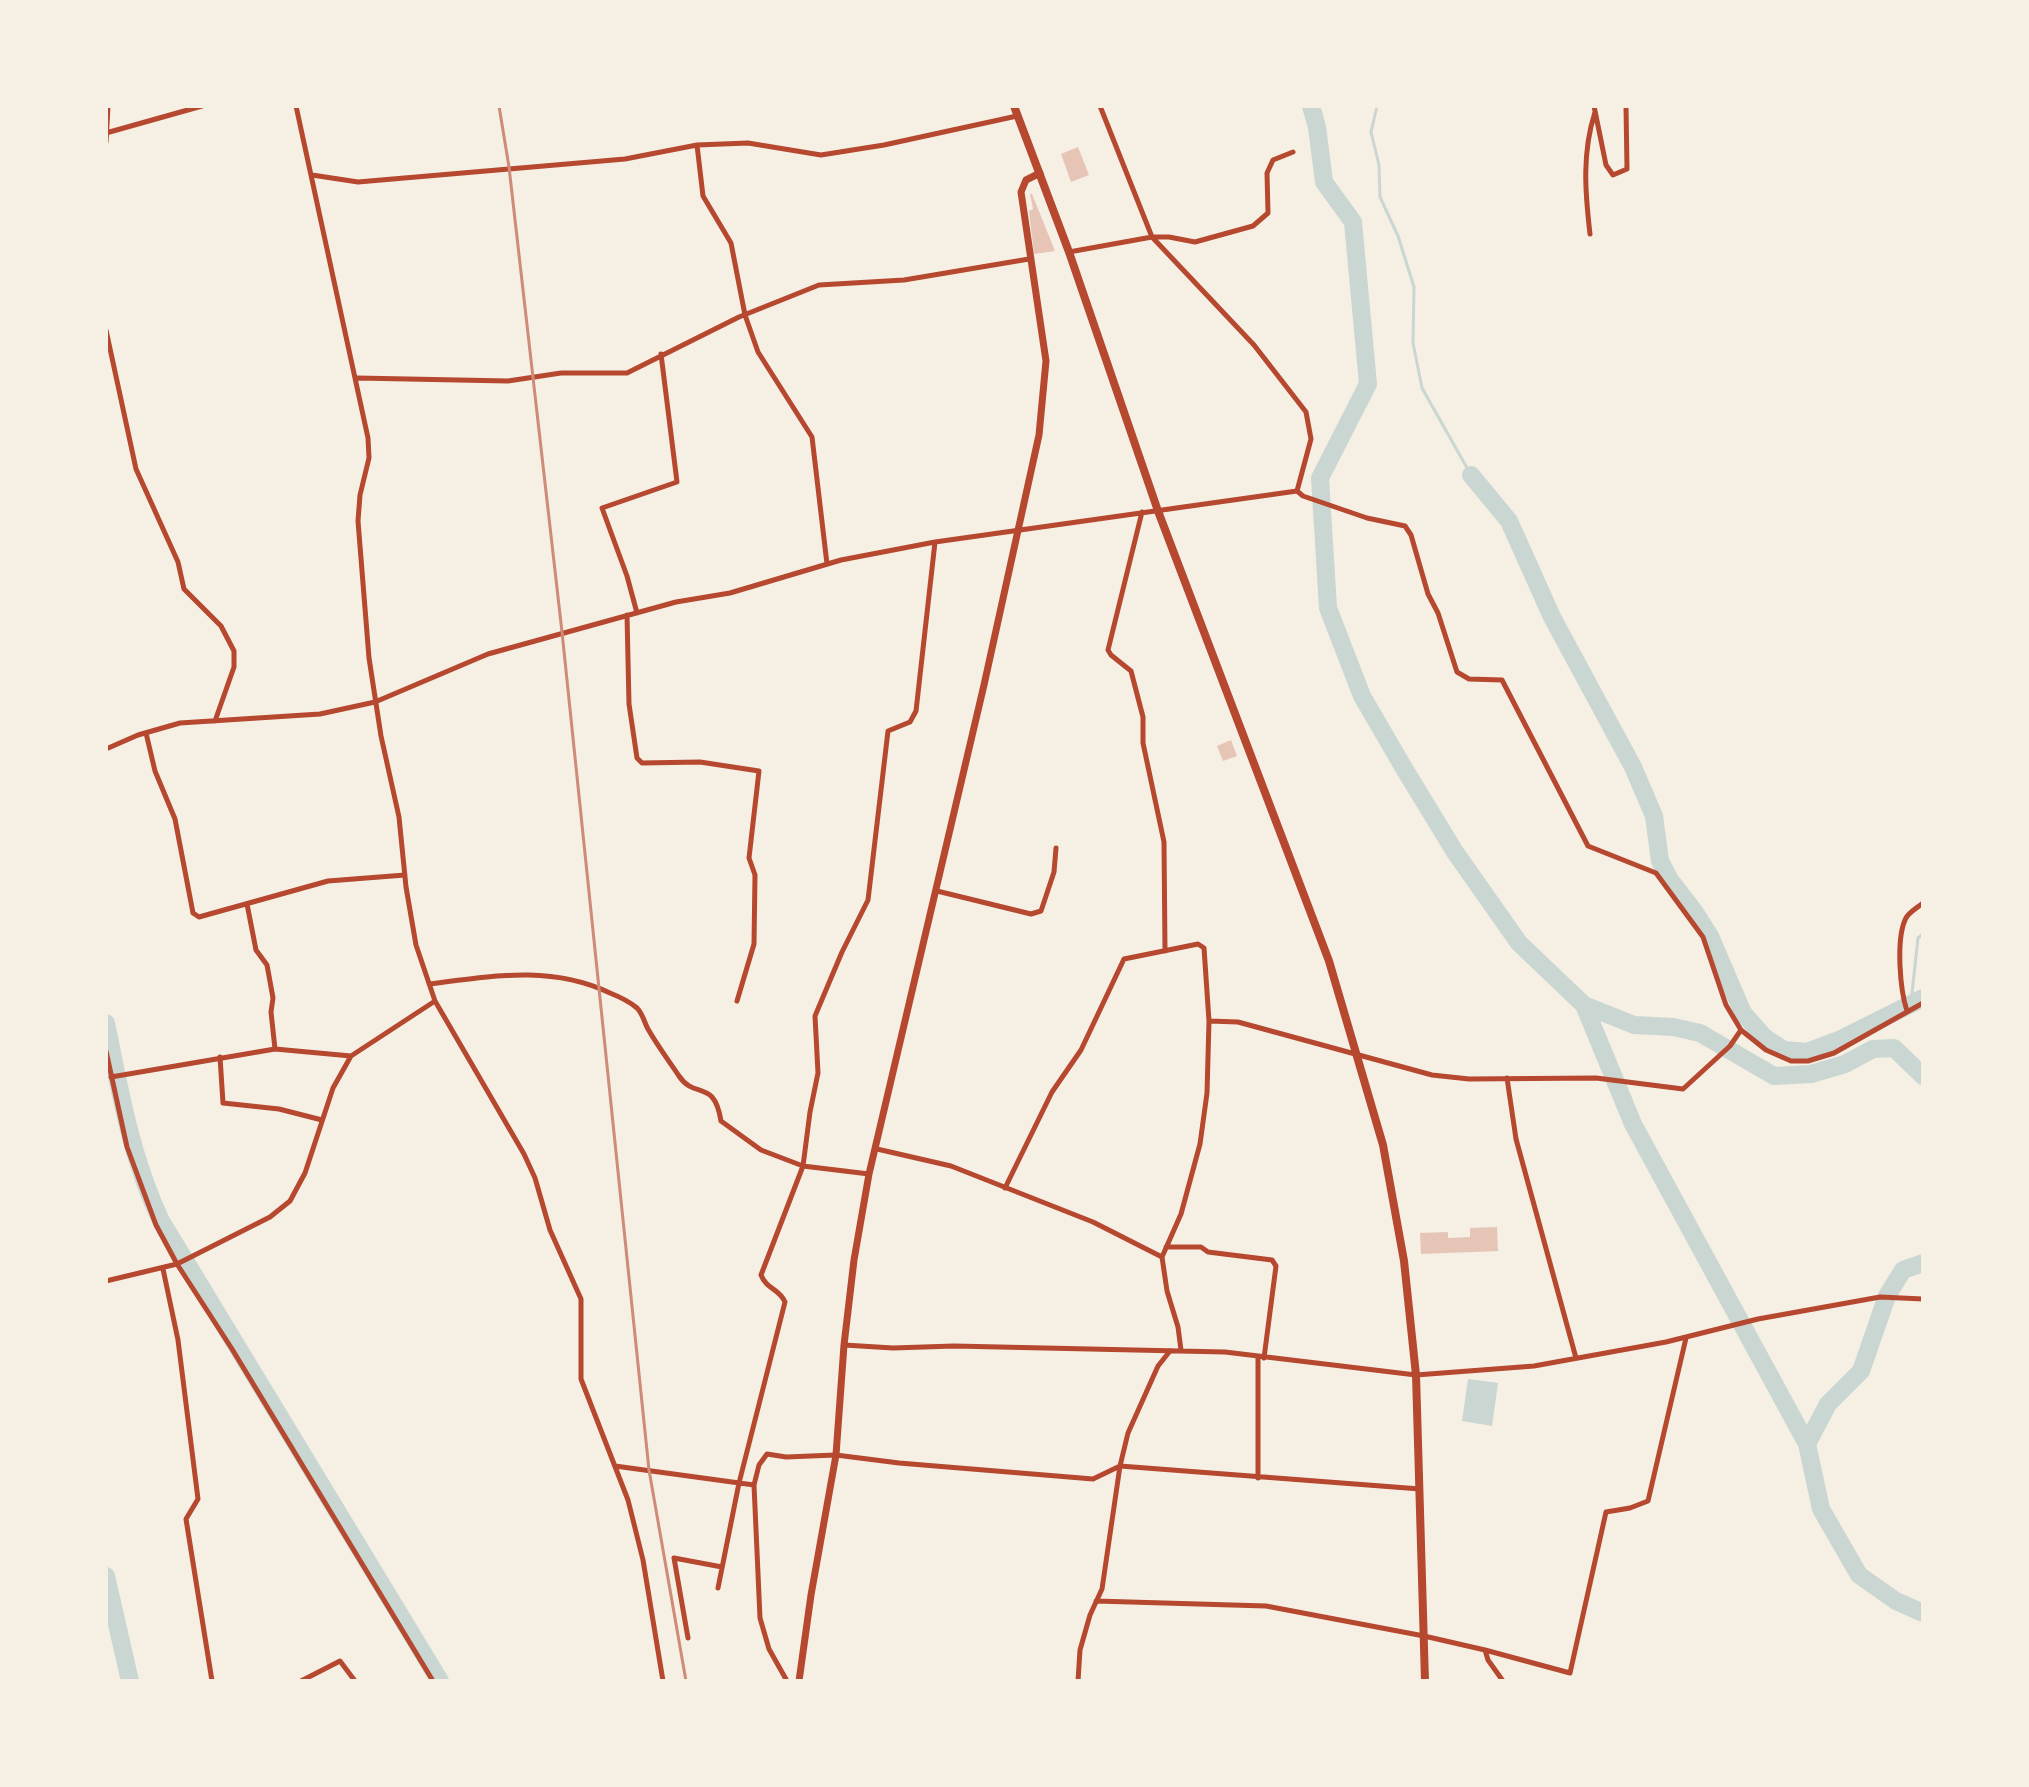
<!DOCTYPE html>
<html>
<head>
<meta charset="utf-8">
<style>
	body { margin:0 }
	#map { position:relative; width:2029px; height:1787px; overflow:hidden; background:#f6efe4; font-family:"Work Sans",sans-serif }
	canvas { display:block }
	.frame { position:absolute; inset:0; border:108px solid #f6efe4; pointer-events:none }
</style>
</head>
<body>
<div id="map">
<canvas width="2029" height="1787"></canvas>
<div class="frame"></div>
</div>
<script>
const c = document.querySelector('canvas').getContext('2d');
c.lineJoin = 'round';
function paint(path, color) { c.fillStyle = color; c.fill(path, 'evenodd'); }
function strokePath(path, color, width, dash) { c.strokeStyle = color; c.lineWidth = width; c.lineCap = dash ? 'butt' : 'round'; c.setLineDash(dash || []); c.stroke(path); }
const water = new Path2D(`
	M1468,1379L1498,1383L1492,1426L1462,1421Z`);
const stream = new Path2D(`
	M1377,106L1371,132L1379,165L1380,197L1398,236L1414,287L1413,343L1422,388L1471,475
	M1911,1002L1918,938L1923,934`);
const river = new Path2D(`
	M1311,106L1317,127L1324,182L1353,222L1368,384L1320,478L1328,608L1362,696L1405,770L1455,852L1519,943L1584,1005L1634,1025L1673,1027L1700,1033L1774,1076L1811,1074L1845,1064L1873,1049L1894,1048L1923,1076
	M1471,475L1509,521L1552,617L1633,767L1654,816L1660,861L1670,880L1694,911L1710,936L1743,1013L1764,1037L1784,1050L1807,1052L1839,1040L1923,998
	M1584,1005L1633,1124L1807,1444L1821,1509L1859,1575L1896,1601L1923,1613
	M106,1023C120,1091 131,1158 161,1221L440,1681
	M1807,1444L1828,1404L1861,1371L1887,1296L1903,1270L1923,1263
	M106,1576L130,1681`);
const building = new Path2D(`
	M1078,147L1089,175L1071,182L1061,154Z
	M1030,194H1032L1055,251L1034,254L1029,211L1033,209Z
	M1231,740L1237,756L1223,761L1217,746Z
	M1497,1227L1498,1251L1421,1254L1420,1233L1448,1232V1238L1470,1237V1228Z`);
const minor = new Path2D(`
	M296,106L368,438L369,458L360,495L358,521L369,658L381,736L399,817L406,887L416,945L435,1001L524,1154L535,1178L550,1230L581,1299V1379L628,1500L643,1560L663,1681
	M1100,106L1152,237L1254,345L1306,412L1311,439L1297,491
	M1594,106L1606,165L1613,175L1627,169L1626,106
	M106,133L202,106
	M106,142L108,106
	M697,145L703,196L731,243L745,315L758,352L812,437L827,564
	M312,175L358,182L625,159L697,145L748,143L821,155L884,145L1017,116
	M1590,234C1585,191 1582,153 1595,112
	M1069,252L1152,237H1169L1195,242L1253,226L1268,213L1267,173L1273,160L1293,152
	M106,330L136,469L178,562L184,589L221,626L234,651V667L215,721
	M357,378L508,381L561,373H627L739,317L819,285L904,280L1029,259
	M1142,512L1108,650L1111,655L1131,671L1143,717V743L1164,842L1165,951
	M637,613L627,576L602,508L677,482L661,354
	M627,615L629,704L637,758L642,763L700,762L759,771L749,858L755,875L754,944L737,1001
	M146,733L155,771L175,819L193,913L199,917L328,881L405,875
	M106,749L138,735L180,723L320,714L375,702L488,654L676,602L730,593L841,560L935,542L1297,491L1303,496L1367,518L1405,526L1411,535L1428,594L1438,613L1457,672L1469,679L1502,680L1588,846L1656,873L1703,937L1726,1005L1741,1030L1766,1050L1791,1061H1808L1834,1053L1923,1003
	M937,891L1031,914L1041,911L1054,872L1056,848
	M247,904L256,950L267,965L273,998L271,1012L275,1049
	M429,984C492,976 551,965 610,993C620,997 629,1001 637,1008C643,1014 644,1022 648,1029C657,1045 669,1061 679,1076C695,1100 714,1078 721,1121L761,1150L803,1166L869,1174
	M1907,1011C1900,990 1896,941 1905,920C1907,913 1917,908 1923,903
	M106,1051L127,1147L156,1225L177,1264L232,1349L433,1681
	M220,1057L223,1103L279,1109L322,1120
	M111,1077L275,1049L351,1056
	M1507,1078L1516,1139L1576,1358
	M877,1149L951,1166L1093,1222L1162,1257
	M1005,1188L1052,1092L1081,1050L1124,959L1198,944L1204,948L1209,1021
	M1166,1247H1201L1208,1252L1272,1260L1276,1266L1264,1358
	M163,1269L178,1340L198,1499L186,1519L212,1681
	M106,1281L177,1264L270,1217L290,1201L305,1173L333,1088L351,1056L435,1001
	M844,1345L893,1348L954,1346L1225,1352L1416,1375L1534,1366L1666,1342L1758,1319L1880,1297L1923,1299
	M1181,1350L1178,1327L1167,1291L1162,1257L1181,1214L1200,1144L1207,1093L1209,1021L1238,1022L1432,1075L1469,1079L1596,1078L1683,1089L1730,1046L1741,1030
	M1258,1357V1478
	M615,1466L754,1485
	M718,1588L739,1483L785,1302C779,1288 767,1290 761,1275L803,1166L810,1112L818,1073L815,1016L842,952L868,900L888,731L910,722L916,711L935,542
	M1096,1601L1266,1606L1424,1636L1485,1650L1488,1660L1503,1681
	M688,1638L674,1558L722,1567
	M1485,1650L1570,1673L1606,1512L1630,1508L1648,1501L1686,1338
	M301,1681L340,1661L355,1681
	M787,1681L769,1649L760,1618L754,1485L759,1465L767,1454L786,1457L836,1455L899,1463L1093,1479L1120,1466L1420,1489
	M1078,1681L1080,1650L1090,1615L1102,1589L1120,1466L1128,1433L1158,1366L1170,1351`);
const secondary = new Path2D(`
	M799,1681L811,1595L836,1455L844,1345L854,1260L869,1174L984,685L1039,435L1046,361L1021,192L1026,180L1040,173`);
const trunk = new Path2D(`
	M1014,106L1069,252L1158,511L1329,961L1383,1145L1404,1261L1416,1375L1425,1681`);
const rail = new Path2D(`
	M499,106L509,167L562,632L649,1470L686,1681`);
paint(water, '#c9d6d2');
strokePath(stream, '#c9d6d2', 3);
strokePath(river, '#c9d6d2', 18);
paint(building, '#e6c5b7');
strokePath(minor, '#b5482f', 5);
strokePath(secondary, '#b5482f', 7);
strokePath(trunk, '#b5482f', 8);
strokePath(rail, '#cf8b77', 3);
</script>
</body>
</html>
